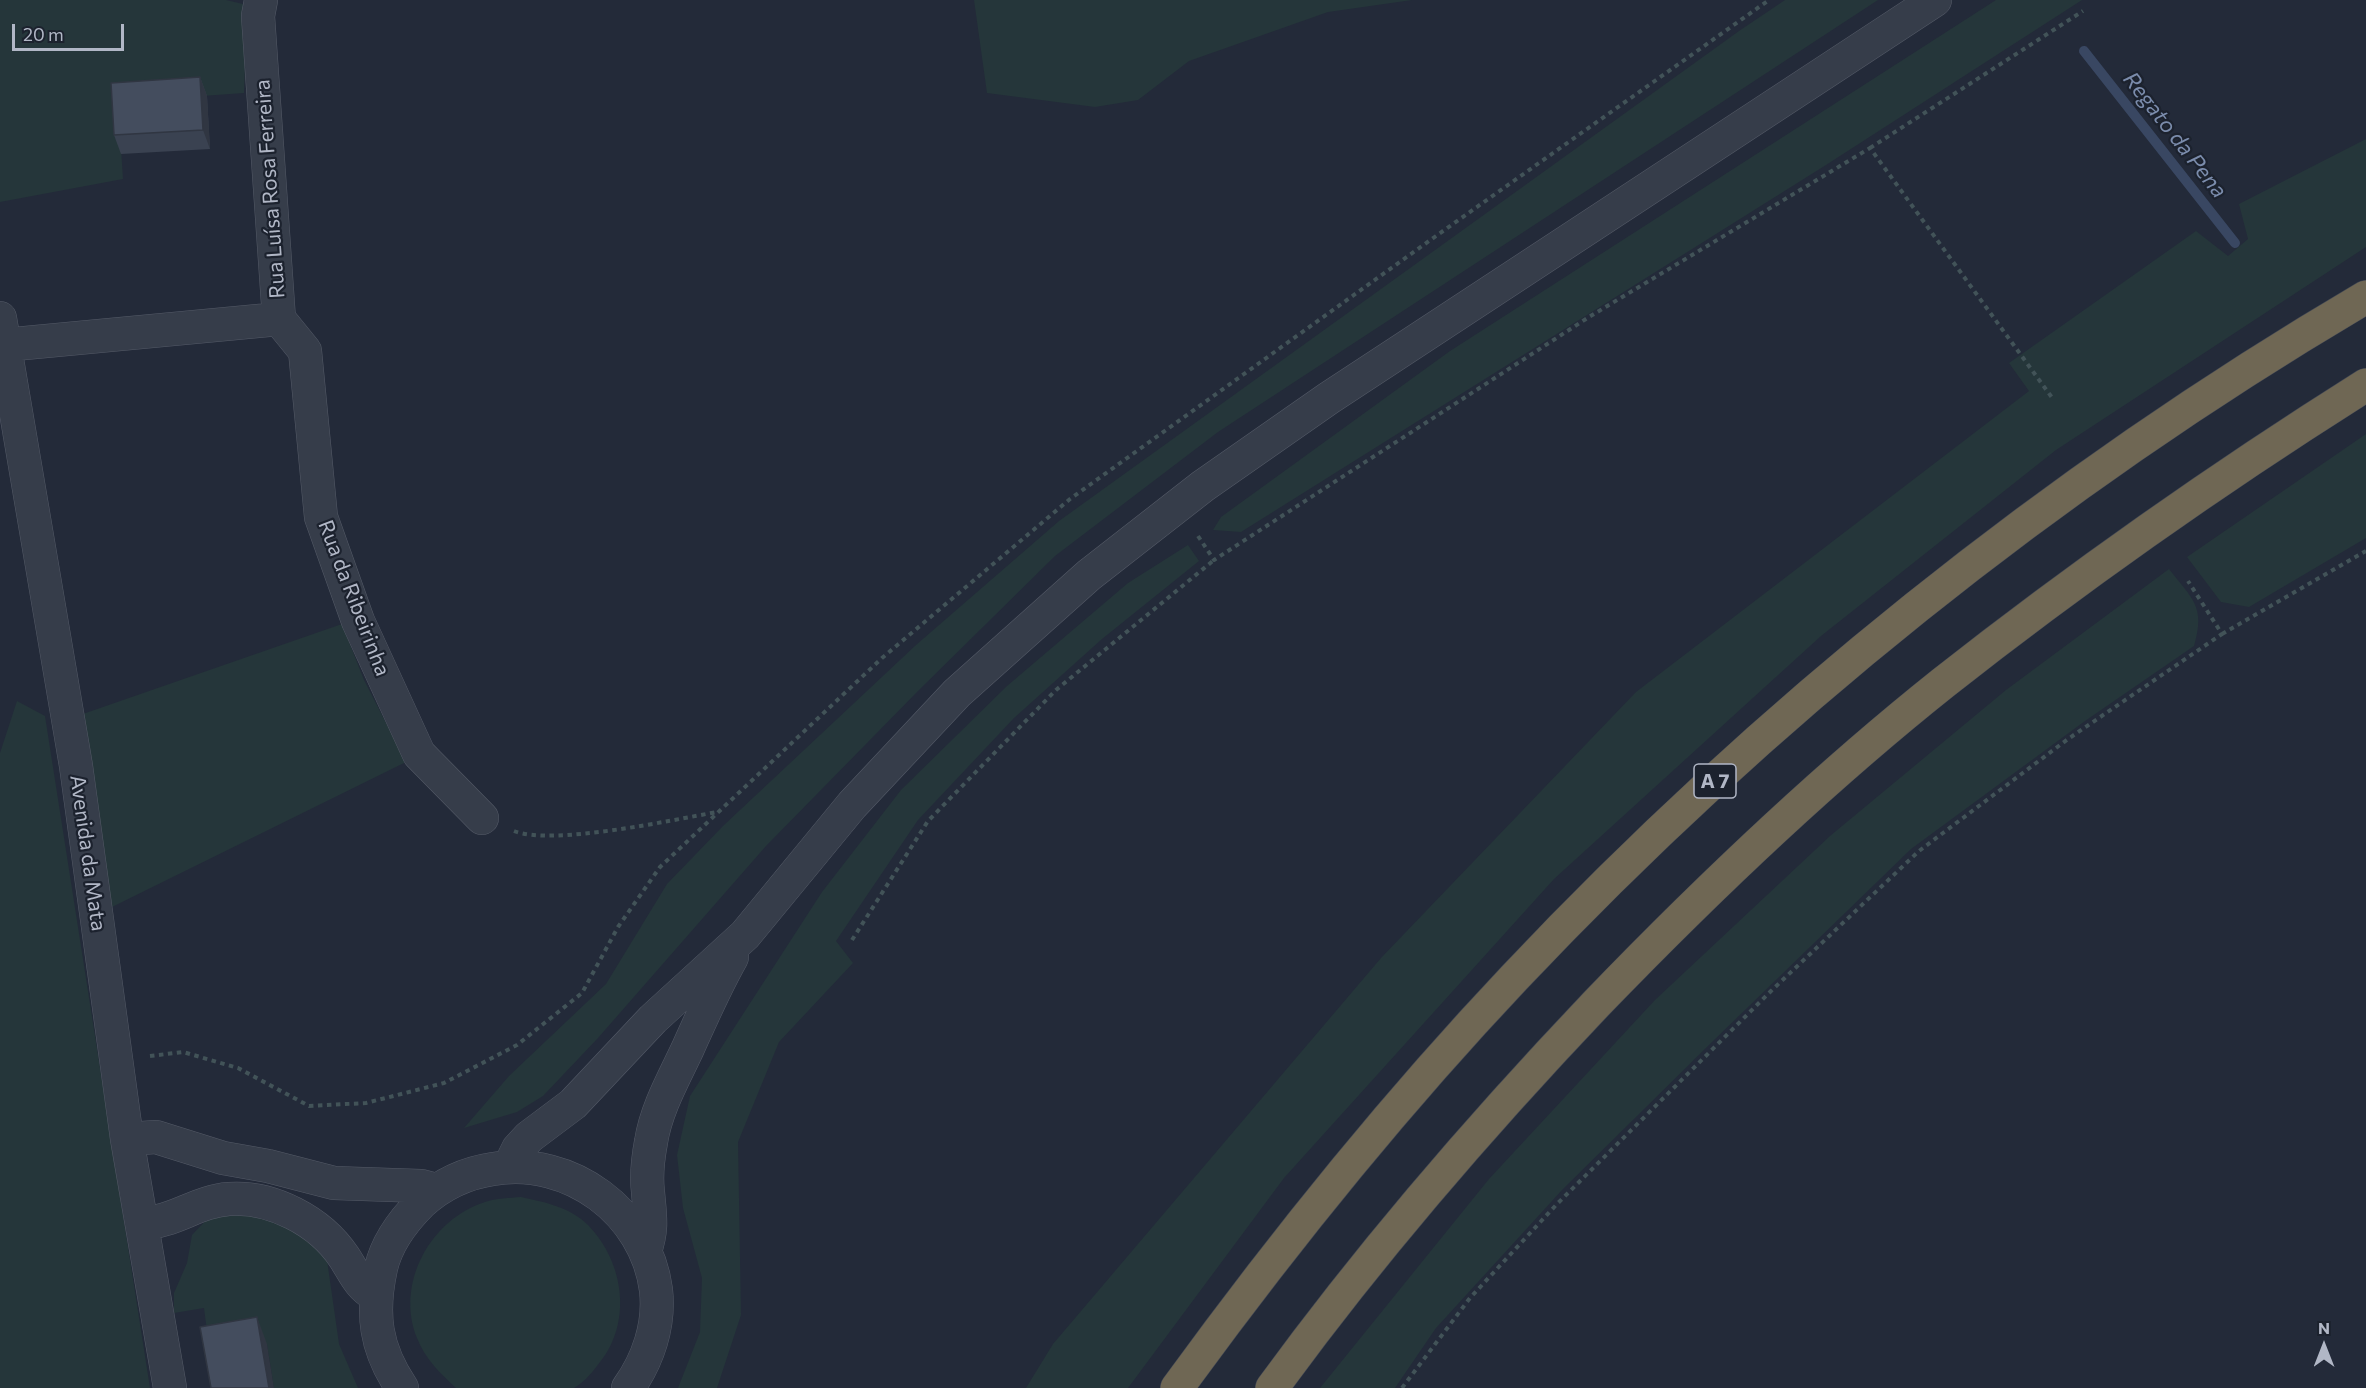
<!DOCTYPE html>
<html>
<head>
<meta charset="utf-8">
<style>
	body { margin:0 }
	#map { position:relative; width:2366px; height:1388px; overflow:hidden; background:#232a39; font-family:Commissioner,sans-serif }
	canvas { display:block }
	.north { position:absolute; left:2294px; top:1316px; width:60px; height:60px; -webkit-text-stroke:4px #1c222e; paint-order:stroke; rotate:0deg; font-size:16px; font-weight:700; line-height:24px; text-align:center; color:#b1b7c6 }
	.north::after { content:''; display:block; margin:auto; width:21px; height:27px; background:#b1b7c6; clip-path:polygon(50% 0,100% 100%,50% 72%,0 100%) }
	.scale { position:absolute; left:12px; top:24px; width:112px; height:27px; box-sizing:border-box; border:3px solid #b1b7c6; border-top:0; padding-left:8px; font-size:18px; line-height:21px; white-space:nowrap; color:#b1b7c6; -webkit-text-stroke:4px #1c222e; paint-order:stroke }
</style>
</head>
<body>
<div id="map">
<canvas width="2366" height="1388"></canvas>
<div class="north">N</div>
<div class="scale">20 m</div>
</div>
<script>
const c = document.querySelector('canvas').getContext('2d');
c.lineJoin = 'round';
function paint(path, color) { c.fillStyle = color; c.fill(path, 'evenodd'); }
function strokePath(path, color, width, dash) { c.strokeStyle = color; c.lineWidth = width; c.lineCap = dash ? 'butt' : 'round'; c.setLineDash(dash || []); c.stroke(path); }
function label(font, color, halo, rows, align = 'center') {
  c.font = font + ' Commissioner,sans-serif'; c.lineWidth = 4.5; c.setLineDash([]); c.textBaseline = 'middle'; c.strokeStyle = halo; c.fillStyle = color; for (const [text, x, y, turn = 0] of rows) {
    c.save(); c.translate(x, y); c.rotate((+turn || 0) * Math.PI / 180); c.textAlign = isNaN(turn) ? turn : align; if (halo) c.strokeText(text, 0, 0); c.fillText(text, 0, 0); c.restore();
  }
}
const green = new Path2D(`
	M0,0H226L247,5L244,93L118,102L123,179L0,202Z
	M974,0H1412L1328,12L1189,61L1138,100L1095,107L987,93Z
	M1785,0H1878L1218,432L1055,556L918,691L766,846L598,1038L543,1096L517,1112L464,1128L509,1076L606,984L667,884L723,826L916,645L1059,521L1739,31Z
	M1996,0H2082L1826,165L1241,532L1213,530L1221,517L1450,351Z
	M2366,139V247L2056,450L1821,636L1554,879L1284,1178L1128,1388H1026L1053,1344L1381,958L1636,692L2029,391L2009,363L2196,231L2228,256L2248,239L2239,204Z
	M2366,434V538L2249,607L2221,602L2187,557Z
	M1188,545L1199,561L1102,639L1014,718L918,820L836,941L853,963L779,1042L738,1142L741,1315L717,1388H678L700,1332L702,1278L683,1208L677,1155L690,1096L822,892L901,790L1007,686L1128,583Z
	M2169,569C2192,599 2206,606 2194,646L2085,721L1911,849L1712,1042L1562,1190L1436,1328L1395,1388H1320L1489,1179L1655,1000L1830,836L2006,690Z
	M342,624L364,680L406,762L112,907L80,715Z
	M17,701L45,716L150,1388H0V753Z
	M521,1197C544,1202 570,1207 588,1225C625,1263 633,1325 597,1366C590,1375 584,1382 574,1388H456C440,1373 425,1359 417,1338C395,1283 431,1219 485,1202C496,1198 510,1198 521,1197Z
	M258,1211L300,1227L327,1260L339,1344L358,1388H274L267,1345L210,1354L204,1308L174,1313V1293L187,1263L192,1235L210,1216Z`);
const stream = new Path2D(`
	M2084,51L2235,243`);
const path = new Path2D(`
	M1870,148L2083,11
	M1198,536L1214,560L1589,317L1870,148L2053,399
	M2222,634L2366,551
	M514,831C553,846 672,820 717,812
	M852,940L928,821L1056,690L1214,560
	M150,1056L183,1052L238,1068L309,1106L366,1103L444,1083L517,1045L582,993L618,927L660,867L882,658L1070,499L1436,236L1769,0
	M1402,1388L1470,1298L1557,1204L1771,991L1919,851L2068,739L2222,634L2188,581`);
const minor = new Path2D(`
	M261,0L258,16L279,319
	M0,318L76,766L127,1139L170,1388
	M279,319L305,351L321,517L358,621L419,754L482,818
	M4,345L279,319
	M127,1139L156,1137L223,1158L268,1166L334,1183L421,1186L436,1190
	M513,1165L514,1157L518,1149L529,1137L573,1104L653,1019L745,935L852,805L957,693L1089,575L1203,486L1329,398L1935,0
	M142,1223C173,1223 197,1201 229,1199C272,1196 320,1221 344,1257C354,1272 358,1285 375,1295
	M645,1251C653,1228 650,1216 648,1192C646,1176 648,1158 651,1142C656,1109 674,1078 688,1048C702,1017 715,987 732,957
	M402,1388C375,1348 371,1314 381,1268C387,1242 403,1221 421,1203C442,1184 466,1173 493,1169C570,1156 646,1212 656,1290C660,1325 648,1360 628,1388`);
const highway = new Path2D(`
	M1177,1388C1281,1245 1393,1106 1514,978C1763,714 2053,481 2366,297
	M1272,1388C1371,1252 1480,1126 1596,1004C1705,891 1820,781 1943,683C2079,576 2220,477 2366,385`);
const wall = new Path2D(`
	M200,77L207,96L210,149L121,154L114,135Z`);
const shadedWall = new Path2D(`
	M200,77L207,96L210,149L203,130Z
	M257,1317L267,1344L274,1388H269Z`);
const building = new Path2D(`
	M200,77L203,130L114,135L111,83Z
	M257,1317L269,1388H211L200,1327Z`);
const shields = [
	[1715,781,42]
];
const shieldNames = [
	["A 7",1715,781]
];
const streetNames = [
	["Rua Luísa Rosa Ferreira",270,189,-94],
	["Rua da Ribeirinha",354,598,69],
	["Avenida da Mata",88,853,82]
];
const waterNames = [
	["Regato da Pena",2175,135,52]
];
paint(green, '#25363a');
strokePath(stream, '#394762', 10);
strokePath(minor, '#545a67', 34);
strokePath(highway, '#414754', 34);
strokePath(path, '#425358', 4, [4.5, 4.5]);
strokePath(minor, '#363d4a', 33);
strokePath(highway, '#6f6754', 33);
paint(wall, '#3a4251');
paint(shadedWall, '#303642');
paint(building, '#444d5e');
strokePath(building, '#303642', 1.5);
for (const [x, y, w] of shields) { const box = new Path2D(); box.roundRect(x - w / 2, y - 17, w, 34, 4.5); c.fillStyle = '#1c222e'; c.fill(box); strokePath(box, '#b1b7c6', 1.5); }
label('bold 20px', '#b1b7c6', null, shieldNames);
label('21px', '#b1b7c6', '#1c222e', streetNames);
label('italic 22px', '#7b8cac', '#1c222e', waterNames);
</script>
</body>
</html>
